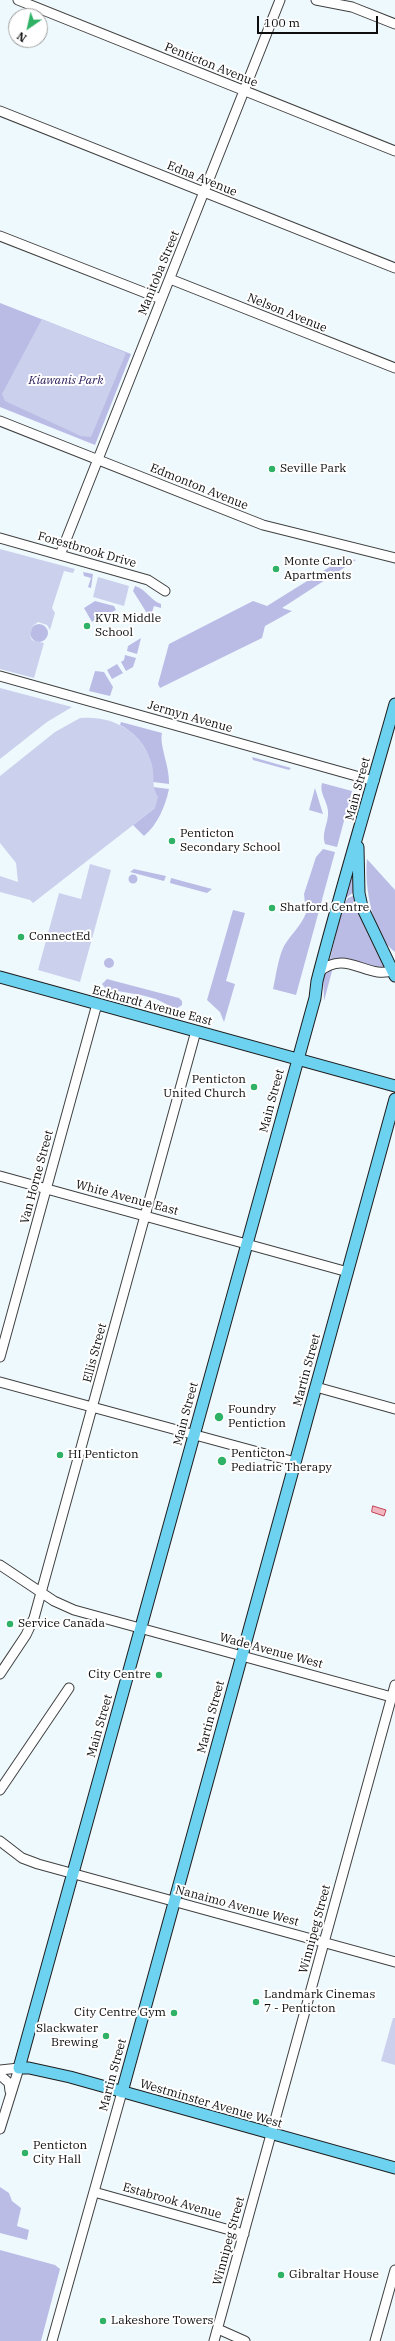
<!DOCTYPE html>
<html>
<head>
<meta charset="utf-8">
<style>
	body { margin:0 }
	#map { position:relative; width:395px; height:2341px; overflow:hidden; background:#eef9fe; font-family:"IBM Plex Serif",serif }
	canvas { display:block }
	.north { position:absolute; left:8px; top:8px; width:40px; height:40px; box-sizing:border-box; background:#fff; border:1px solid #9e9e9e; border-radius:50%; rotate:214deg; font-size:11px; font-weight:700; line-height:16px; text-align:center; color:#0d0d0d }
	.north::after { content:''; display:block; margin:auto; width:14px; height:18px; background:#2fb266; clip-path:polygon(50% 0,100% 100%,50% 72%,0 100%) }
	.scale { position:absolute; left:257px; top:16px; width:121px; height:18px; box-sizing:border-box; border:2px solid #0d0d0d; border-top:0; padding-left:5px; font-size:12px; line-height:14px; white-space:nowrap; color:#0d0d0d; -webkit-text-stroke:3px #fff; paint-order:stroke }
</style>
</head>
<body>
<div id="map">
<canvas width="395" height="2341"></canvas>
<div class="north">N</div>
<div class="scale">100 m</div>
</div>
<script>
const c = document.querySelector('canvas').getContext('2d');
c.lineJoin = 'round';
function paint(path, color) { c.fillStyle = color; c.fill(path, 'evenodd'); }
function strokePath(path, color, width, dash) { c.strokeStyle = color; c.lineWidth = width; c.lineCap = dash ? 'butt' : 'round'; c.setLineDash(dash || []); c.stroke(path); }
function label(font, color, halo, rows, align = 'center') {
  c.font = font + ' "IBM Plex Serif",serif'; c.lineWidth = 4; c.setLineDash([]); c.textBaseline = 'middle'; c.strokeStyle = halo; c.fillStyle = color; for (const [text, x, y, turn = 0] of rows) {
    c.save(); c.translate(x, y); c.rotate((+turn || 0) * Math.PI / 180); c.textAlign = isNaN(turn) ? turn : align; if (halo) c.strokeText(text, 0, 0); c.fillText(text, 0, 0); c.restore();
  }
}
const green = new Path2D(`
	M0,303L131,354L95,445L0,407Z
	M344,558L356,560L282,608L292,611L265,626L262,638L160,688L158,684L169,644L253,601L267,606Z
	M83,572L93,574L91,588L88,587L91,578L84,576Z
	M135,586C146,589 150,600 161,604V608L154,606L150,618L133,591Z
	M95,601L114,606L116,610L108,614L106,612L94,618L95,620L92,622L84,608Z
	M30 633a9 9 0 1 1 18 0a9 9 0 1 1-18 0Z
	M141,638L137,654L127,651L128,646Z
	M125,655L136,658L133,667L126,671L121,662L124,660Z
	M117,664L123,673L112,679L107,670Z
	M95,671L104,672L113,687L110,696L89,691Z
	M121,722L162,733C159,745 170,767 169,784L153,782C153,758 143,737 120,725Z
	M252,757L291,768L289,770L253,760Z
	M322,783L352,791L337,847L325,844C321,832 329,823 328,811C327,800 319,793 322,783Z
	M153,787L169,789C165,807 158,824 144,836L133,825L155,808Z
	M315,788L323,814L309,810Z
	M323,849L335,852L296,995L273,989C276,976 278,958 284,946C291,934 301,926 306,913L304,894L316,857Z
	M367,859L395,890V952C372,936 364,884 367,859Z
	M134,869L166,876L164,881L130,872Z
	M352,874L354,892L343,900Z
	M128.5 879a4.5 4.5 0 1 1 9 0a4.5 4.5 0 1 1-9 0Z
	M171,878L212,889L207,893L170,883Z
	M355,895L364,926L385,969L331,961L330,959L343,905L348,898Z
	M233,910L245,913L226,981L235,984L224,1022L220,1012L207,1000Z
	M104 963a5 5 0 1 1 10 0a5 5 0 1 1-10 0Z
	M331,968L332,971L324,1001L323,976Z
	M107,979L179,998L182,1001V1005L176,1009L156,999L141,995L106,989L102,984Z
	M0,2187L9,2193L12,2201L21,2208L17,2226L29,2230L27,2240L0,2233Z
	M0,2250L55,2265L60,2269L41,2341H0Z`);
const pitch = new Path2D(`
	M42,319L126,353L91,437L81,436L5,401L2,394Z
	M0,549L75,569L73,573L64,571L52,608L55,613L50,630L47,625L38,622L33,626L30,635L32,640L44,643L34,678L0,669Z
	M98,577L129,586L124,606L93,597Z
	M0,688L72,707L47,722L0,759Z
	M80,718C113,715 144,732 152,765C155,777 151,787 158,797L155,808L33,903L30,900L0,892V876L18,882L16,863L0,843V776L55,732Z
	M90,864L111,870L80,982L38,970L59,893L81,899Z
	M393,2018H395V2065L381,2061Z`);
const water = new Path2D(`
	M373,1506L386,1510L384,1516L372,1512Z`);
const minor = new Path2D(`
	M18,0L395,151
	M316,0L352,7L395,24
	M0,111L395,268
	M0,236L161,299
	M170,279L395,368
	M0,421L263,525L395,558
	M0,538L148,580L165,591
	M60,555L280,0
	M0,676L374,781
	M319,972C347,948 367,981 395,970
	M0,1176L348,1272
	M0,1357L97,1004
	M0,1382L295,1462
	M316,1387L395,1409
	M0,1565L54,1601L74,1610L395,1698
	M0,1674L26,1635L34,1618L196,1031
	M0,1790L69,1688
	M0,1841L22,1858L38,1864L395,1962
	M0,2070L19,2068L0,2129
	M0,2075L9,2083L10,2091
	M94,2192L244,2234
	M218,2329L245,2341
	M52,2341L122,2092
	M214,2341L395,1685
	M375,2341L395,2270`);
const major = new Path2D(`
	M395,704C369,797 341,888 317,981L315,998L19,2068H29L70,2077L395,2168
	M358,847L359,893L362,907L395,976
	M0,977L395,1086
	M122,2092L395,1099`);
const markers = [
	[272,469,4,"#2fb266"],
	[276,569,4,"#2fb266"],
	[87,626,4,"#2fb266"],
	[172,841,4,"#2fb266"],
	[272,908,4,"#2fb266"],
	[21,937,4,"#2fb266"],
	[254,1087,4,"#2fb266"],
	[219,1417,5,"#2fb266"],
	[60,1455,4,"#2fb266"],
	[222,1461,5,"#2fb266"],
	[10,1624,4,"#2fb266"],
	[159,1675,4,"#2fb266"],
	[256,2002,4,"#2fb266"],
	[174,2013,4,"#2fb266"],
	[106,2036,4,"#2fb266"],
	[25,2153,4,"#2fb266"],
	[281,2275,4,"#2fb266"],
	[103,2321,4,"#2fb266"]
];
const streetNames = [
	["Penticton Avenue",211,65,22],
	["Edna Avenue",202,179,22],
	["Manitoba Street",159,273,-68],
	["Nelson Avenue",287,313,22],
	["Edmonton Avenue",199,487,22],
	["Forestbrook Drive",87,550,16],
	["Jermyn Avenue",190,717,16],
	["Main Street",358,789,-75],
	["Eckhardt Avenue East",152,1006,15],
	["Main Street",272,1101,-75],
	["Van Horne Street",37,1177,-75],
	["White Avenue East",127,1198,15],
	["Ellis Street",95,1353,-75],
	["Martin Street",307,1370,-75],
	["Main Street",186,1414,-75],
	["Wade Avenue West",271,1651,15],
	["Martin Street",211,1717,-75],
	["Main Street",100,1726,-74],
	["Nanaimo Avenue West",237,1906,15],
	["Winnipeg Street",315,1929,-75],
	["Martin Street",113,2075,-75],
	["Westminster Avenue West",211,2104,16],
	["Estabrook Avenue",172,2201,16],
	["Winnipeg Street",229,2241,-75]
];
const parkNames = [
	["Kiawanis Park",66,381]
];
const poiNames = [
	["Seville Park",280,469],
	["Monte Carlo",284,562],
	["Apartments",284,576],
	["KVR Middle",95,619],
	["School",95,633],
	["Penticton",180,834],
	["Secondary School",180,848],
	["Shatford Centre",280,908],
	["ConnectEd",29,937],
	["Penticton",246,1080,"right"],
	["United Church",246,1094,"right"],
	["Foundry",228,1410],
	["Pentiction",228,1424],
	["Penticton",231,1454],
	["Pediatric Therapy",231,1468],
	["HI Penticton",68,1455],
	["Service Canada",18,1624],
	["City Centre",151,1675,"right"],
	["Landmark Cinemas",264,1995],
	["7 - Penticton",264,2009],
	["City Centre Gym",166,2013,"right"],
	["Slackwater",98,2029,"right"],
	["Brewing",98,2043,"right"],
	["Penticton",33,2146],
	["City Hall",33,2160],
	["Gibraltar House",289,2275],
	["Lakeshore Towers",111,2321]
];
paint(green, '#babce6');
paint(pitch, '#cbd1ed');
paint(water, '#f1b6c0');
strokePath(water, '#c34254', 1);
strokePath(minor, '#404040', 11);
strokePath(major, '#1e1e1e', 13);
strokePath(minor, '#fff', 9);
strokePath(major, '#6dd2ef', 11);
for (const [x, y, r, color] of markers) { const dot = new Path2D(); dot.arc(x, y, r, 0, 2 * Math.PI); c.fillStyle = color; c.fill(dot); strokePath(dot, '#fff', 1.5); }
label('12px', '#0d0d0d', '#fff', streetNames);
label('italic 12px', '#32225f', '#fff', parkNames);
label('12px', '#0d0d0d', '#fff', poiNames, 'left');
</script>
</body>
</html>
